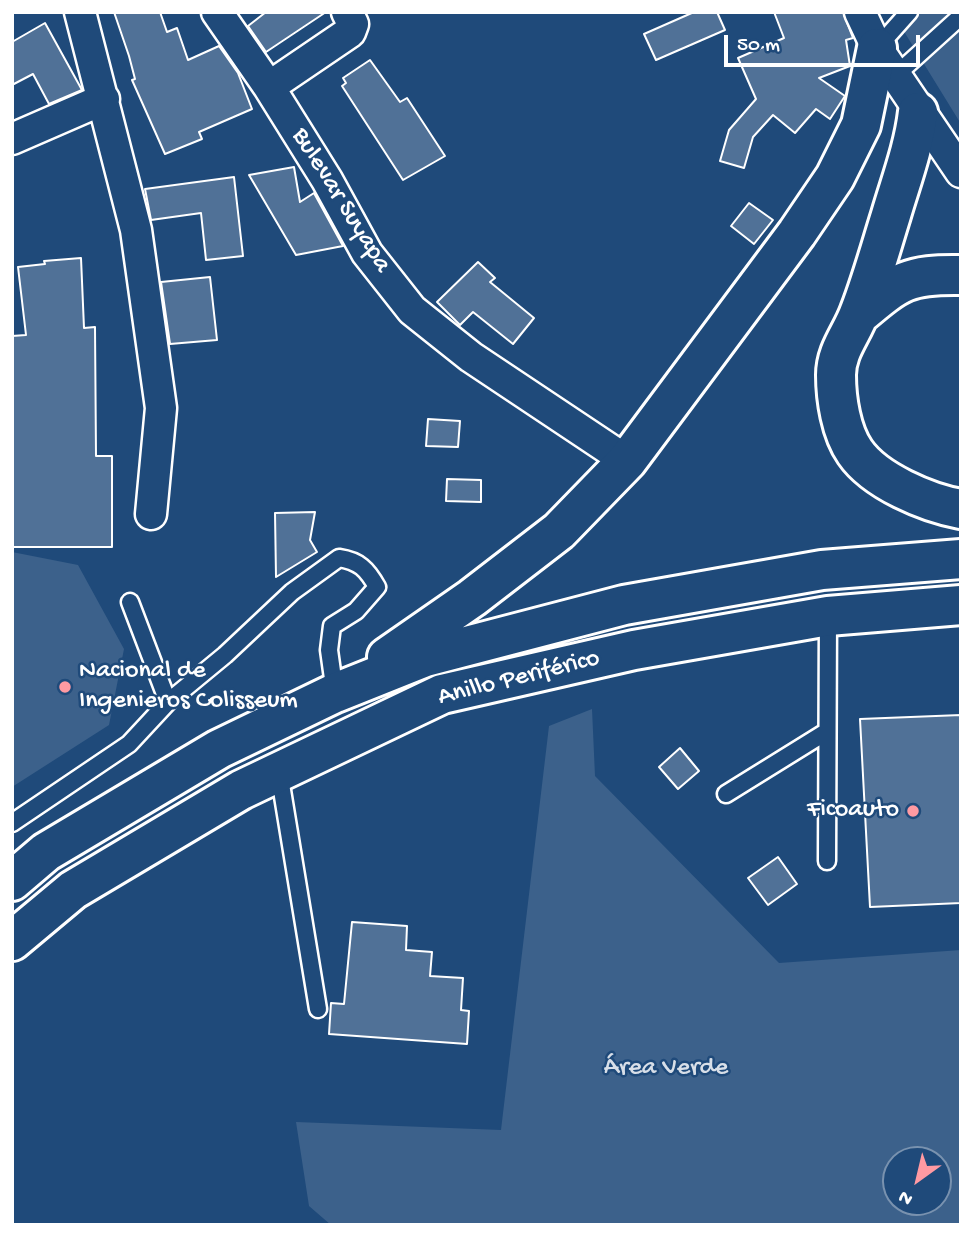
<!DOCTYPE html>
<html>
<head>
<meta charset="utf-8">
<style>
	body { margin:0 }
	#map { position:relative; width:973px; height:1237px; overflow:hidden; background:#1f4a7a; font-family:"Gochi Hand",sans-serif }
	canvas { display:block }
	.frame { position:absolute; inset:0; border:14px solid #fff; pointer-events:none }
	.north { position:absolute; left:882px; top:1146px; width:70px; height:70px; box-sizing:border-box; background:#1f4a7a; border:2px solid #7992af; border-radius:50%; rotate:214deg; font-size:19px; font-weight:700; line-height:28px; text-align:center; color:#fff }
	.north::after { content:''; display:block; margin:auto; width:24px; height:32px; background:#ff9aa2; clip-path:polygon(50% 0,100% 100%,50% 72%,0 100%) }
	.scale { position:absolute; left:724px; top:35px; width:196px; height:32px; box-sizing:border-box; border:4px solid #fff; border-top:0; padding-left:9px; font-size:21px; line-height:24px; white-space:nowrap; color:#fff; -webkit-text-stroke:5px #1f4a7a; paint-order:stroke }
</style>
</head>
<body>
<div id="map">
<canvas width="973" height="1237"></canvas>
<div class="frame"></div>
<div class="north">N</div>
<div class="scale">50 m</div>
</div>
<script>
const c = document.querySelector('canvas').getContext('2d');
c.lineJoin = 'round';
function paint(path, color) { c.fillStyle = color; c.fill(path, 'evenodd'); }
function strokePath(path, color, width, dash) { c.strokeStyle = color; c.lineWidth = width; c.lineCap = dash ? 'butt' : 'round'; c.setLineDash(dash || []); c.stroke(path); }
function label(font, color, halo, rows, align = 'center') {
  c.font = font + ' "Gochi Hand",sans-serif'; c.lineWidth = 5; c.setLineDash([]); c.textBaseline = 'middle'; c.strokeStyle = halo; c.fillStyle = color; for (const [text, x, y, turn = 0] of rows) {
    c.save(); c.translate(x, y); c.rotate((+turn || 0) * Math.PI / 180); c.textAlign = isNaN(turn) ? turn : align; if (halo) c.strokeText(text, 0, 0); c.fillText(text, 0, 0); c.restore();
  }
}
const green = new Path2D(`
	M892,12H961V124Z
	M12,552L78,565L124,649L109,725L12,787Z
	M592,709L595,776L779,963L961,950V1225H331L309,1206L296,1122L501,1130L549,726ZM896,1160H938V1202H896Z`);
const building = new Path2D(`
	M114,12H160L167,32L177,28L188,60L219,46L238,73L252,109L199,132L202,139L165,154L132,80L135,79L129,56Z
	M266,12H326L266,52L248,26Z
	M694,12H717L725,30L656,60L644,34Z
	M774,12H843L853,38L846,40L850,66L819,78L845,96L830,119L816,109L795,133L773,115L753,137L744,168L720,161L729,130L756,99L738,58L784,38Z
	M45,23L82,90L49,104L33,74L12,85V42Z
	M370,60L400,102L407,98L445,156L403,180L342,86L346,83L343,78Z
	M294,167L300,202L314,193L343,246L296,255L249,175Z
	M234,177L243,256L206,260L201,213L151,220L145,189Z
	M749,203L773,220L754,244L731,226Z
	M81,258L84,328L95,327L96,456H112V547H12V336L26,335L18,267L45,264L44,261Z
	M478,262L495,278L490,282L534,318L513,344L473,312L460,325L437,302Z
	M210,277L217,340L170,344L161,282Z
	M428,419L460,421L458,447L426,446Z
	M447,479L481,480V502L446,501Z
	M315,512L310,540L317,552L276,577L275,513Z
	M961,715V903L870,907L860,719Z
	M680,748L699,771L678,789L659,767Z
	M778,857L797,884L768,905L748,878Z
	M352,922L407,926L406,950L432,952L430,976L463,978L461,1010L469,1011L467,1044L329,1034L331,1003L344,1004Z`);
const lane = new Path2D(`
	M877,48L909,12
	M897,74L961,16
	M130,602L168,702
	M279,772L318,1009
	M726,794L826,732
	M12,823L129,744L168,702L225,655L292,592L339,558C359,561 367,569 377,587L356,611L332,626L329,650L335,693
	M827,861L828,616`);
const street = new Path2D(`
	M80,12L136,230L161,408L151,514
	M217,12L269,87L327,180L367,253L412,310L471,357L627,461
	M860,12L877,48L961,172
	M269,87L350,32L353,24L347,12
	M12,139L104,99`);
const highway = new Path2D(`
	M918,112C914,147 901,181 891,215C881,247 872,280 860,311C852,334 836,350 836,375C836,399 841,432 855,452C875,481 927,503 961,509
	M860,314C899,281 908,274 961,275
	M387,657L472,598L559,531L627,461L797,233L835,177L861,125L877,48
	M12,881L46,852L219,749L335,693L425,657L624,605L822,570L961,559
	M12,941L73,890L241,790L442,694L634,650L828,616L961,605`);
const markers = [
	[65,687,7,"#ff9aa2"],
	[913,811,7,"#ff9aa2"]
];
const streetNames = [
	["Bulevar Suyapa",340,201,58],
	["Anillo Periférico",519,679,-14]
];
const poiNames = [
	["Nacional de",79,672],
	["Ingenieros Colisseum",79,702],
	["Ficoauto",899,811,"right"]
];
const parkNames = [
	["Área Verde",666,1069]
];
paint(green, '#3c618b');
paint(building, '#507197');
strokePath(building, '#fff', 2);
strokePath(lane, '#fff', 21);
strokePath(street, '#fff', 35);
strokePath(highway, '#fff', 44);
strokePath(lane, '#1f4a7a', 16);
strokePath(street, '#1f4a7a', 30);
strokePath(highway, '#1f4a7a', 38);
for (const [x, y, r, color] of markers) { const dot = new Path2D(); dot.arc(x, y, r, 0, 2 * Math.PI); c.fillStyle = color; c.fill(dot); strokePath(dot, '#1f4a7a', 2.5); }
label('26px', '#fff', '#1f4a7a', streetNames);
label('26px', '#fff', '#1f4a7a', poiNames, 'left');
label('26px', '#d8dfe8', '#1f4a7a', parkNames);
</script>
</body>
</html>
